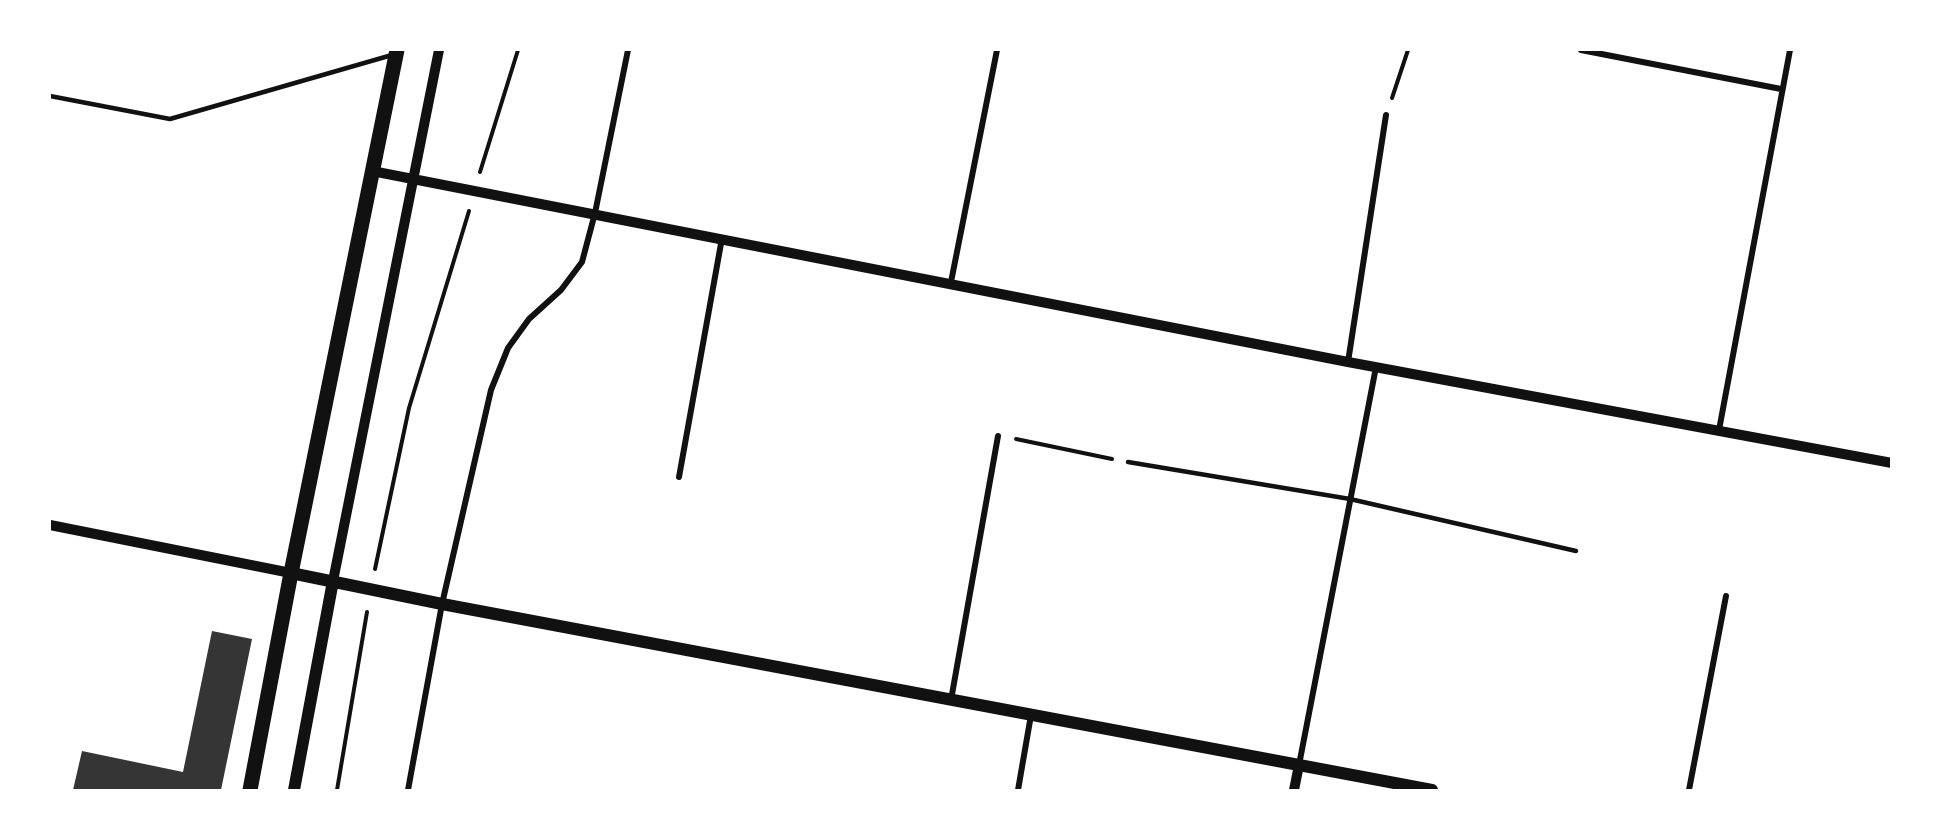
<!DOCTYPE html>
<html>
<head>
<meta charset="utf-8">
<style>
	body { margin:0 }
	#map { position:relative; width:1941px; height:840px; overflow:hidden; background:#fff; font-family:Ubuntu,sans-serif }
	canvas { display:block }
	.frame { position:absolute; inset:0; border:51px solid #fff; pointer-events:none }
</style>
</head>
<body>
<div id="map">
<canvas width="1941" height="840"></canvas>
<div class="frame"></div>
</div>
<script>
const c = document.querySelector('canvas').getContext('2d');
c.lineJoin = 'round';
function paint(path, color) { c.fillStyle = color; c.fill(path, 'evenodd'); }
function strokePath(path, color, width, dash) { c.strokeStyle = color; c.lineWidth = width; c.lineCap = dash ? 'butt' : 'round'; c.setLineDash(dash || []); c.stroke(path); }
const building = new Path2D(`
	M212,631L252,639L221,790H73L82,751L183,772Z`);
const path = new Path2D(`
	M1392,98L1408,50
	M480,172L518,50
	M1016,439L1112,459
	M375,569L409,408L469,211
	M337,790L367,612`);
const service = new Path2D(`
	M50,96L170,119L392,55
	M1128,462L1350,499L1576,551`);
const minor = new Path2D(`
	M1581,50L1781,89
	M951,282L997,50
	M1348,362L1386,115
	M1719,430L1790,50
	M679,477L722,238
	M951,700L998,436
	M1299,765L1376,367
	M408,790L442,604L491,390L508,348L529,319L561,290L582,262L595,213L628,50
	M1018,790L1031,715
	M1689,790L1726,596`);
const tertiary = new Path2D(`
	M372,171L1348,362L1892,463
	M50,525L291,573
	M333,581L439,50
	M1294,790L1299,765`);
const secondary = new Path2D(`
	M291,573L442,604L1432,790
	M294,790L333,581`);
const primary = new Path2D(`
	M250,790L291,573L397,50`);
paint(building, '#353535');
strokePath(path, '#111', 4);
strokePath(service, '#111', 4.5);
strokePath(minor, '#111', 6);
strokePath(tertiary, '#111', 10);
strokePath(secondary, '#111', 12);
strokePath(primary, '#111', 15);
</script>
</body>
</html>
